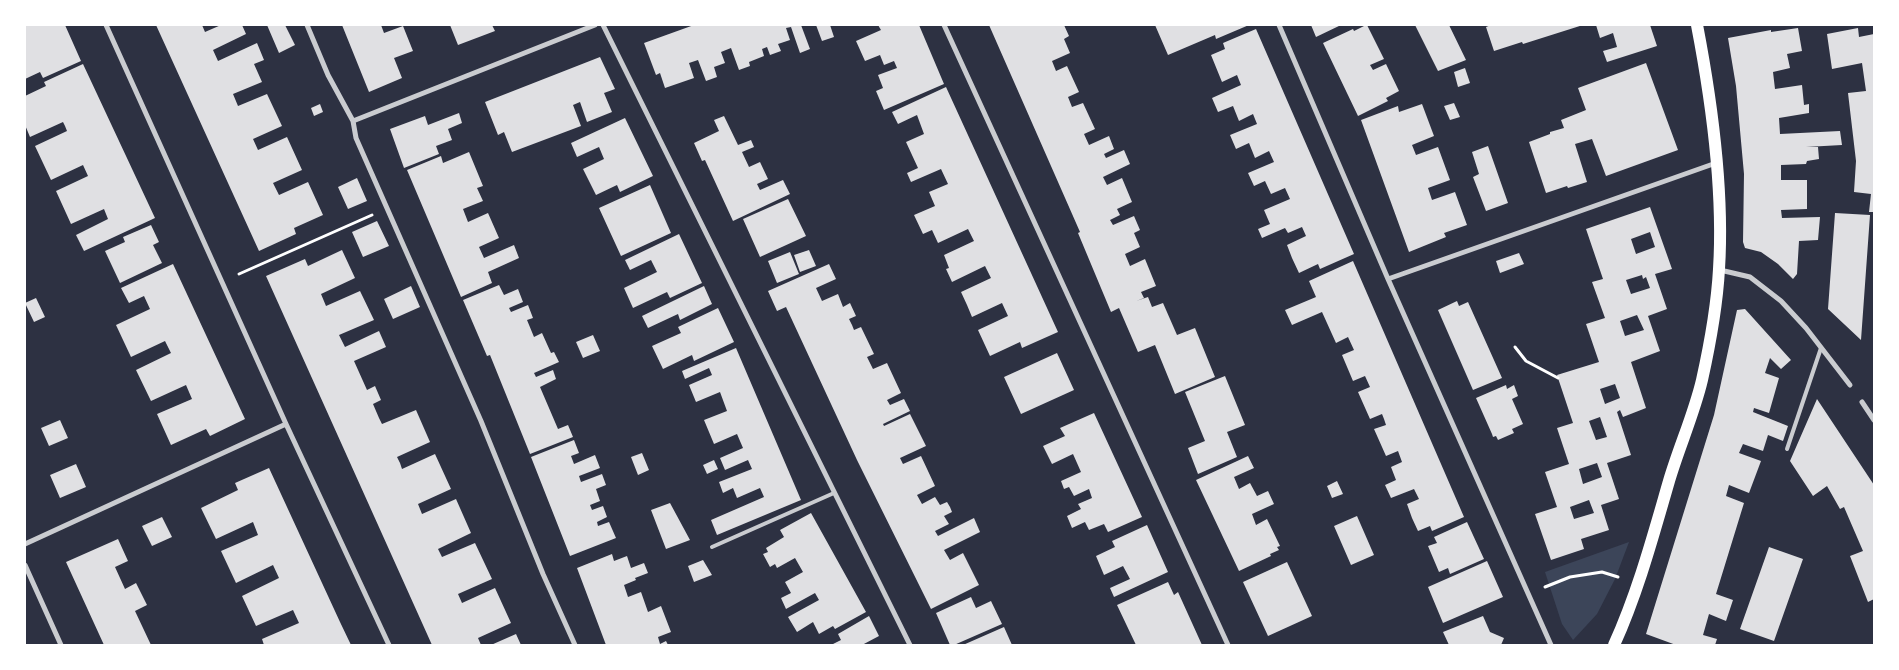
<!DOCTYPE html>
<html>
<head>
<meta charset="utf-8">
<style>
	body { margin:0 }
	#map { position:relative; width:1899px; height:670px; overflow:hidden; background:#2d3142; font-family:"Titillium Web",sans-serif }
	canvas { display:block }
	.frame { position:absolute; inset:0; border:26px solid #fff; pointer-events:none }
</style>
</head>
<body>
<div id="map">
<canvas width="1899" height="670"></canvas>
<div class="frame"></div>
</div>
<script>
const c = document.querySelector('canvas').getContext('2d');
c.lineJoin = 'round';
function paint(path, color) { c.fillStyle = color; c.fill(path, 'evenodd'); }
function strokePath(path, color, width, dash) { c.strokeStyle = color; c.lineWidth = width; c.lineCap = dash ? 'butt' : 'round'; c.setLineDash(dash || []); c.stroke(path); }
const green = new Path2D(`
	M1629,542L1615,579L1597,614L1573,640L1562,624L1545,572Z`);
const building = new Path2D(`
	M25,25H65L81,61L43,78L40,72L25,79Z
	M156,25H202L205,32L221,25H242L246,34L213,50L218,61L257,43L264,60L254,64L262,82L233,94L238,106L267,94L282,126L253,139L258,150L287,137L302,170L273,183L279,195L308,182L323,215L294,228L296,234L259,251Z
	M267,25H285L295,45L279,53Z
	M342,25H381L384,33L403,26L413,51L394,58L402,78L369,92Z
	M450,25H492L495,31L458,45Z
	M694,25H801L810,49L800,53L791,27L786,28L790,40L778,44L781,51L770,55L767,47L762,49L764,56L749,62L750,66L739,70L731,48L721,52L725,63L714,67L717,77L706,81L698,60L689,63L694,78L665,88L660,73L656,75L644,43Z
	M816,25H830L834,37L822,41Z
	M878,25H919L944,84L884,110L876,91L883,88L878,75L897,68L894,61L884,65L880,55L865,61L856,41L881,30Z
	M989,25H1064L1069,36L1064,39L1070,53L1052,61L1056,71L1067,66L1079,92L1068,97L1072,107L1083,103L1095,129L1084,134L1089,145L1109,136L1114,149L1104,154L1106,158L1124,150L1130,164L1103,177L1107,185L1122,178L1132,202L1117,209L1120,215L1110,220L1113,225L1134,216L1140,230L1134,233L1140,247L1125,254L1130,266L1145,259L1156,286L1141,292L1144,298L1136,301L1148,297L1152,307L1163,303L1177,335L1195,328L1215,377L1175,394L1155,345L1138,352L1119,308L1111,312L1078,233L1080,232Z
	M1155,25H1249L1216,39L1215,35L1168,55Z
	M1311,25H1341L1316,37Z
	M1366,25H1367L1384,59L1370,65L1373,70L1386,64L1399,91L1386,98L1388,101L1358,116L1323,43L1353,29L1354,31Z
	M1415,25H1449L1466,60L1438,71Z
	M1491,25H1583L1523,44L1522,42L1494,51L1486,27Z
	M1596,25H1650L1657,46L1607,62L1603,51L1617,47L1613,33L1600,38Z
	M1798,28L1802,51L1787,54L1790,68L1773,72L1775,89L1802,85L1804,105L1809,104V113L1779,118L1780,134L1840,131L1842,145L1806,147H1818L1819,159L1807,161L1806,164L1781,165V180H1807V209L1781,210L1782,218L1820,217L1818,240L1799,241L1797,274L1793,279L1778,264L1761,252L1745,248L1743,242L1744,174L1736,86L1728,38L1771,30V32Z
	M1858,28L1859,37L1874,34V212H1869L1871,194L1854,192L1856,161L1848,93L1866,91L1862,63L1832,69L1827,34Z
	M1256,29L1354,254L1320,269L1318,264L1299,273L1292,258L1287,245L1306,236L1302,227L1288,233L1285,228L1262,238L1258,229L1270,224L1264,210L1290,199L1285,188L1271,194L1265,181L1254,186L1248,173L1274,162L1269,151L1255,158L1249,143L1236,149L1230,135L1257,124L1253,114L1239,121L1233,106L1218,112L1212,98L1241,85L1237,75L1222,82L1211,55L1225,49L1223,43Z
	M600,57L615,89L604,93L612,112L587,122L580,102L573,105L581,126L512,152L504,132L498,135L485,102Z
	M1646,63L1678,150L1606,176L1592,139L1575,144L1587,182L1568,188L1567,186L1546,193L1529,142L1550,134V132L1564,128L1561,120L1586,110L1578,88Z
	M83,64L155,218L84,251L76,235L108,219L104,209L71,224L56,191L88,176L83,165L51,180L35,146L67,131L65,126L63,122L30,137L25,125V96L46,86L44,82Z
	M1465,68L1470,83L1458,87L1454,72Z
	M946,87L1058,332L1022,348L1020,342L990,356L978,330L1008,316L1002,303L972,317L967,305L961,292L991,278L985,266L952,282L946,269L949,268L944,255L974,241L968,229L938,243L932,230L923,234L914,215L935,206L929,192L948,184L941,169L911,182L907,173L918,168L906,142L924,134L917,115L898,124L892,112Z
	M1454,103L1460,117L1450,120L1444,106Z
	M320,104L323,112L314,116L311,108Z
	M1422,104L1434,136L1412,145L1416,155L1438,147L1450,180L1428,188L1432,200L1455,192L1467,225L1444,233L1446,237L1409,252L1361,120L1398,106L1399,112Z
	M459,113L462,123L448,129L452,140L436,146L439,154L404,168L390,129L425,116L428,125Z
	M724,116L738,145L751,140L754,147L742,152L749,167L760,162L768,179L757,184L760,190L783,180L790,194L733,221L705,160L702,161L694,143L719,131L714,120Z
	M625,118L653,176L620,192L617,185L596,195L583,169L604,159L599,147L577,157L571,143Z
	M1488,146L1508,203L1486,211L1473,177L1479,174L1472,152Z
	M469,152L483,186L477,188L483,201L463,209L468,222L488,213L499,238L479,247L484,258L514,245L519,258L488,272L492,283L461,297L407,170L441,156L443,163Z
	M357,178L367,201L348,209L338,187Z
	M650,185L671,233L621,256L599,208Z
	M788,199L806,236L760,257L743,219Z
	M1650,207L1672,269L1655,274L1667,309L1648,316L1660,351L1631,362L1646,408L1623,417L1620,410L1617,412L1631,455L1607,463L1619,499L1601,505L1609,530L1581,539L1584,549L1551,560L1535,514L1557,507L1545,472L1569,464L1557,428L1573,423L1557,375L1599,362L1586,324L1605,318L1592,282L1603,279L1586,229ZM1650,232L1655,247L1636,254L1631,239ZM1642,275L1643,279L1646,277L1650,288L1631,294L1626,280ZM1637,315L1644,330L1625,336L1620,321ZM1615,384L1620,398L1605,404L1600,389ZM1600,417L1607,437L1596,440L1589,421ZM1597,463L1602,477L1583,484L1579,469ZM1589,500L1594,513L1574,519L1570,507Z
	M1835,213L1870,215L1861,340L1828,309Z
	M377,221L389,246L363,257L352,232Z
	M151,225L159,242L153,245L162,263L120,283L105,251L125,242L123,237Z
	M679,234L702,283L670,298L667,292L633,308L624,288L657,272L651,260L630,270L625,260Z
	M342,250L355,278L321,294L326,306L360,291L374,320L339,335L345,347L379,331L386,347L354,361L367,390L375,386L381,400L373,404L379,418L382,424L416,410L430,442L397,457L400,463L402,469L435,454L451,489L418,504L422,514L456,499L471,533L438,549L442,557L475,543L492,579L458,594L462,603L495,588L511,623L478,638L481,645H432L266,276L305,259L308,266Z
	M809,250L816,266L800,272L794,255Z
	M790,252L799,274L777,283L768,261Z
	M1519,253L1524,264L1500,273L1496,261Z
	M1353,261L1464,517L1432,531L1430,526L1418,531L1412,518L1407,504L1419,499L1414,489L1391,498L1385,485L1396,480L1391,467L1402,462L1398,451L1386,456L1374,429L1386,425L1384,419L1382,414L1370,419L1358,392L1370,387L1365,376L1353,381L1342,355L1354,350L1348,337L1336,343L1322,312L1292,325L1285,310L1316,297L1309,281Z
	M173,264L245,419L210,436L206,429L171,445L157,414L192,399L186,385L151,401L136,370L171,353L165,341L131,357L116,325L150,309L144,296L129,303L121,288Z
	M829,264L836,279L816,288L822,301L838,294L843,307L850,303L856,316L849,319L852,325L854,330L861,327L874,354L867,357L873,369L887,363L901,393L887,400L890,405L904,399L910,411L883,424L884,426L910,414L926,446L900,458L903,464L921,456L935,486L917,495L922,504L935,497L940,505L947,502L950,507L952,512L944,516L949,524L935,531L938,536L974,518L980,532L944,550L950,560L963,553L979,585L931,609L857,460L786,307L777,311L768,291Z
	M499,285L504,295L518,289L523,302L509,308L511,312L528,305L533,318L527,320L534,337L542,333L551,353L554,352L559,362L534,373L536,377L553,370L556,379L540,387L558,429L568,425L573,437L530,454L490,355L487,356L463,300Z
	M411,286L420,307L393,319L384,299Z
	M704,286L712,304L680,320L678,314L648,328L642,316Z
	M36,298L45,317L34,322L25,303Z
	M1457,301L1459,306L1468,302L1502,378L1473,390L1438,310Z
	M718,308L734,342L694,361L692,355L663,369L652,346L681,333L678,327Z
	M1745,309L1791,360L1781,369L1770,358L1765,373L1779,378L1769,413L1754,408L1753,412L1788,426L1783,441L1768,435L1763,451L1743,444L1739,453L1761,461L1749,493L1729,485L1726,496L1744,503L1716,594L1733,600L1726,621L1709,614L1703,635L1717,639L1715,645H1676L1646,634L1714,415L1737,310Z
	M593,335L600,351L583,358L576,342Z
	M736,348L801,500L717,535L711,520L764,497L760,488L737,498L733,488L723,493L719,482L752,469L748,460L725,470L720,458L743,448L737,434L714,444L704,420L727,411L720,392L696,402L689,385L712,375L709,368L685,379L682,371Z
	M1057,353L1074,390L1021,414L1004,377Z
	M1225,376L1245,425L1227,432L1237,457L1198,474L1188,448L1205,441L1185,392Z
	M1506,385L1507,389L1514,385L1518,396L1512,399L1523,424L1512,429L1514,433L1498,440L1496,436L1493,437L1492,434L1476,398Z
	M1817,399L1874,485V599L1868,602L1850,556L1863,551L1844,507L1840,509L1827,486L1813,496L1790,461Z
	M1094,413L1142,517L1108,532L1104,524L1089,530L1085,522L1072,528L1067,516L1081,509L1078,504L1092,498L1089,489L1074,496L1069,487L1064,489L1061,481L1081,472L1073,454L1052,464L1043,446L1065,436L1060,428Z
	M60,420L68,438L49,446L41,428Z
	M574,440L579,453L571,456L574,464L595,455L600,468L579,476L581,482L602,474L606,485L596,489L600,501L590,505L592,510L603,506L607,517L597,522L598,526L609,522L616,538L570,556L531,457Z
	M642,453L649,470L638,475L631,457Z
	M1248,456L1254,468L1234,477L1239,489L1250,483L1257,496L1268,491L1274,504L1252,514L1256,525L1267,519L1280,546L1277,547L1279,550L1270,554L1271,556L1239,571L1196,480Z
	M714,460L718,469L707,474L703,465Z
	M76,464L86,487L60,498L50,475Z
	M269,468L340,622L351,645H264L262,639L299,623L293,610L256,626L242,596L279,578L273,565L236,583L221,551L258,535L253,522L216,539L201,508L238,490L235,483Z
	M1337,481L1343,494L1332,498L1327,486Z
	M670,503L690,540L666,549L651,510Z
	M811,513L866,612L835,629L833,626L819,634L813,622L797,632L788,617L819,600L815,593L786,609L781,598L791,593L785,582L803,572L795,558L777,568L775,564L770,567L763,554L768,552L766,548L784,537L780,530Z
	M1357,516L1374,555L1351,565L1334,526Z
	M162,517L172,537L152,546L142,526Z
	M1467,522L1484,559L1450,574L1448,568L1439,572L1428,546L1437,543L1434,537Z
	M1147,525L1168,572L1114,597L1110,588L1130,579L1123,566L1104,575L1096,556L1115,547L1112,541Z
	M118,539L128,561L115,567L125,589L136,583L147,605L135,611L151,645H104L66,562Z
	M1769,547L1803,559L1774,641L1740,629Z
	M612,554L614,561L627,556L631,568L644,563L648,573L635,578L636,580L624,585L628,597L641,592L648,612L661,606L671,632L658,637L660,644L666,641L668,645H606L577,568Z
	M703,560L712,575L694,582L688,566Z
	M1487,561L1503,597L1443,623L1428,587Z
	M1287,562L1312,616L1268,636L1243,582Z
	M1168,582L1174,595L1178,592L1202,645H1136L1117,605Z
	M971,597L976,608L991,601L1002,624L954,645H950L936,613Z
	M869,616L879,636L862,645H831L841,640L838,634Z
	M1483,616L1490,632L1504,638L1501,645H1449L1443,632Z
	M1004,627L1012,645H963Z
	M516,634L521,645H491Z`);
const path = new Path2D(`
	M239,274L372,215
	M1515,347L1526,361L1558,378
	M1545,587L1570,577L1602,572L1618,577`);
const service = new Path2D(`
	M1787,449L1821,348
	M712,547L834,493`);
const minor = new Path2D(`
	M106,25L286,424L389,645
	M307,25L328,75L353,121L356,138L481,421L543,574L575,645
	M603,25L910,645
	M944,25L1228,645
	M1279,25L1388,279L1551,645
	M353,121L595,25
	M1720,270L1750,277L1781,301L1806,328L1850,385
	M1388,279L1716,163
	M1862,402L1874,420
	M25,544L286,424
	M25,565L61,645`);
const primary = new Path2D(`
	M1614,645C1638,592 1653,536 1669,481C1679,447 1694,414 1702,380C1710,344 1717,306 1719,269C1724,189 1712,103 1697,25`);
paint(green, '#3c4559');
paint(building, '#e0e0e3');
strokePath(path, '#fff', 3);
strokePath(service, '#caccd0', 4);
strokePath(minor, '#caccd0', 5);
strokePath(primary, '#fff', 12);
</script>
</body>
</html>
